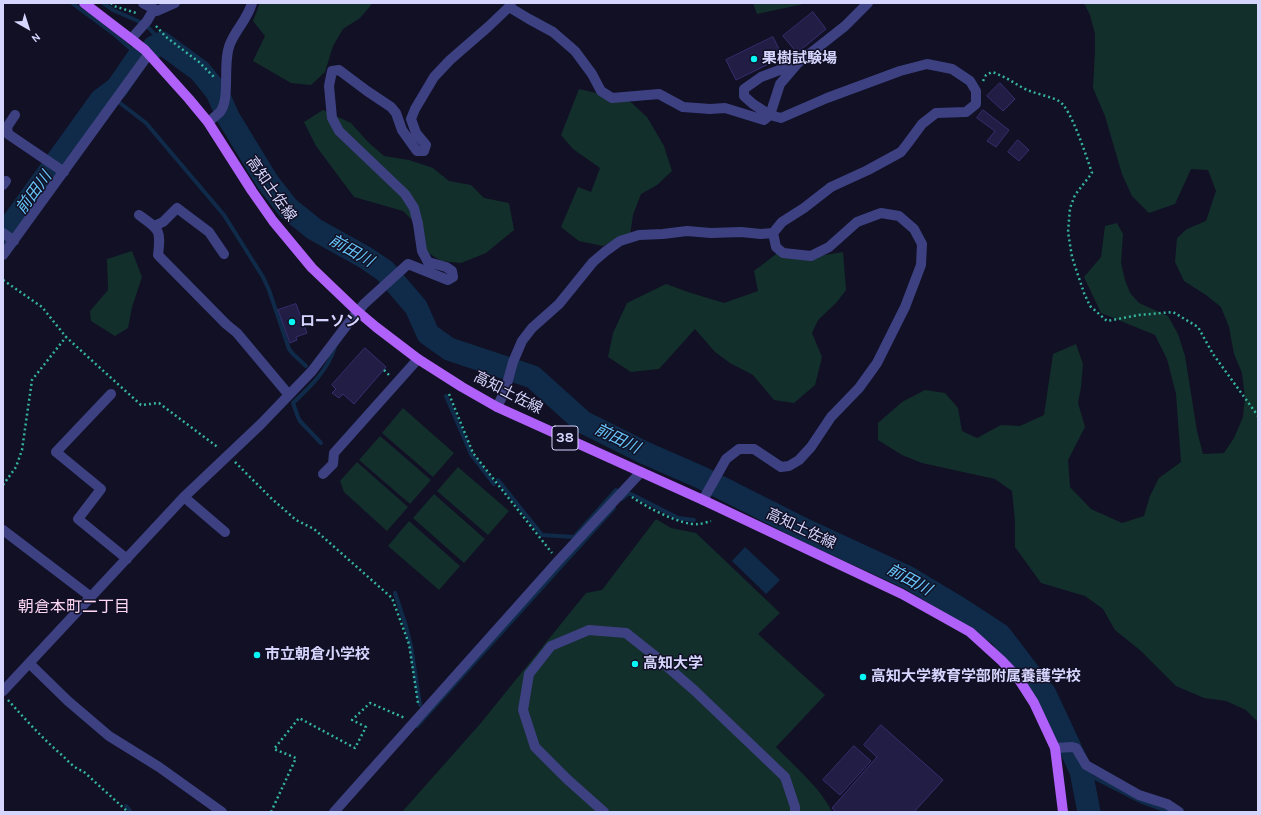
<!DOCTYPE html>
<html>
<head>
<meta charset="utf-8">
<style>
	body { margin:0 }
	#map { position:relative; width:1261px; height:815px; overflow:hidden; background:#111025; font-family:Karla,sans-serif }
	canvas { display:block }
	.frame { position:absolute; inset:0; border:4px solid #d6d5fd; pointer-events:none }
	.north { position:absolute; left:8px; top:8px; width:40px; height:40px; -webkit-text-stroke:3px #111025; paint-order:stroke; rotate:141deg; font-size:11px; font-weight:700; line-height:16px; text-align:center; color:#d6d5fd }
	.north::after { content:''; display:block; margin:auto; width:14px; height:18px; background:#d6d5fd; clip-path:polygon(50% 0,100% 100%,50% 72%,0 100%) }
</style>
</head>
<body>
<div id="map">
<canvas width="1261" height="815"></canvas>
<div class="frame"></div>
<div class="north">N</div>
</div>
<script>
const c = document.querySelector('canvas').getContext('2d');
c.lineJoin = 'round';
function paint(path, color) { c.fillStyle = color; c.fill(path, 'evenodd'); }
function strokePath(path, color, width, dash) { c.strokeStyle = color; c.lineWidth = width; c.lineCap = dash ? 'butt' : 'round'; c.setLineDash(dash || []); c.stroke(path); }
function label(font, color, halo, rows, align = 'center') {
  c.font = font + ' Karla,"Noto Sans JP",sans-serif'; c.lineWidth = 3; c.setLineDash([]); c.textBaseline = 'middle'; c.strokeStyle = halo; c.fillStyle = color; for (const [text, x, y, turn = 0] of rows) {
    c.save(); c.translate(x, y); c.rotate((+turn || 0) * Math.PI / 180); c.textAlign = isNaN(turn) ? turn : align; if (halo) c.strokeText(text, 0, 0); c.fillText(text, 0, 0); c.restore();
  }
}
const green = new Path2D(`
	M260,3H371L372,4L360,18L343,29L333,46L325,72L311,85L291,83L253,61L265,36L253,21Z
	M753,3H808L757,14Z
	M1084,3H1258V722L1246,710L1226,701L1204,698L1176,686L1141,651L1115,630L1103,609L1085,596L1041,583L1015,547V521L1012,491L995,479L922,463L902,455L878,440V423L902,402L925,390L945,393L958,408L962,431L977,438L1001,425L1020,426L1044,415L1053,354L1076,344L1083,364L1081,387L1078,403L1085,427L1068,460L1070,487L1091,509L1122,523L1144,516L1150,496L1159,478L1181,462L1176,394L1167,359L1155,335L1101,313L1084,277L1101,257L1105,226L1117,223L1123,234L1121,263L1125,280L1130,293L1139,303L1168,316L1178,334L1185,356L1197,431L1203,454L1224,453L1234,438L1243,417L1245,397L1242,373L1234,354L1229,327L1221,307L1206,295L1184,281L1175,262L1177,238L1187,229L1206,221L1216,191L1208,170L1191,169L1175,204L1149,213L1132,196L1122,174L1105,116L1093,88L1095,52V34L1090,15Z
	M579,89L596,93L624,96L647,117L664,146L672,171L657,185L641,194L633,215L630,235L603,246L579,241L561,227L578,187L591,192L600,168L573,149L561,135Z
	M323,110L351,123L368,142L384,156L409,160L433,168L449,181L471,185L484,198L509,203L514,230L486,253L461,263L441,261L419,247L415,223L403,211L354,197L316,146L304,122Z
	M132,251L142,277L132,307L128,328L115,336L91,321L90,311L108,290L107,259Z
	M780,251L807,258L843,252L846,290L837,302L818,320L812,333L822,357L815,385L794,403L774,400L753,375L730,363L715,352L695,329L659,369L631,372L608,357L613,333L627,303L666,284L691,293L724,303L758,291L754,271Z
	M403,408L454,453L433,477L382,433Z
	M380,436L431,480L410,504L359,460Z
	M357,462L408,507L387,531L344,492L340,481Z
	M458,467L509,511L488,535L437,491Z
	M434,494L485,539L464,563L413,518Z
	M656,519L671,528L696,533L780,613L758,634L825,695L776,747C795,767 820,787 832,812H402L480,724L586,593L602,590Z
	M409,521L460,566L439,590L388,546Z`);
const water = new Path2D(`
	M745,547L780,580L766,594L732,561Z`);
const stream = new Path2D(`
	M72,3L115,35L139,56
	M103,3L113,10L138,21L149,28L162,43
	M120,103L146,123L224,215L263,277L269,290L289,349L293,354L306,366
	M446,396L471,454L494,484
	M321,443L300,421L298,417L293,403C310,387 328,370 335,347
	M498,480L542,535L574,537L616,490
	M622,499L628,494H631L678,518L694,520
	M395,593L405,623L411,646L420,705
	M417,726L614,508
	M1081,771L1140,801L1170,812
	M126,806L130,811`);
const river = new Path2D(`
	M154,47L162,43L200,71L217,92L228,117L267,181L288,208L314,229L366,258L385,271L416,307L428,334L449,349L533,377L583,422L645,453L700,477L805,530L909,578L954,605L1000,635L1045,694L1081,771L1089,812
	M3,236L101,100L117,88L139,56`);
const building = new Path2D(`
	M813,12L826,29L797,53L783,36Z
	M773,37L783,57L736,80L726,60Z
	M1000,83L1015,99L1003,111L987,96Z
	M983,110L1009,130L996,147L987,141L995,131L977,118Z
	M1018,140L1029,150L1019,161L1008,152Z
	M296,304L307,333L296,337L297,340L290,343L278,310Z
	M365,348L386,367L354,404L343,394L339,398L332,393L336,389L332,385Z
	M881,725L943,780L914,812H836L832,808L877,757L864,745Z
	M854,746L871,761L840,795L823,780Z`);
const path = new Path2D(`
	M111,3L114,6L136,13
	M156,26L166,37L199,62L215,78
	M983,81L986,75L992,72C1005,76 1015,84 1027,90C1037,94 1049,96 1059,101C1071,108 1087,158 1092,173L1075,195L1070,208L1068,232L1072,257L1084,293L1090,306L1107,321L1139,315L1173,312L1198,327L1213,354L1258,416
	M3,280L42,307L66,337
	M384,370L389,375
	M449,394L473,453L552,553
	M235,462L271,498L296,520L314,529L392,598L409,644L418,703
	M3,485L16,467L22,450L32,380L66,337L141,405L159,403L219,448
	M632,497C646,507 682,526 698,524C702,524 707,522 711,521
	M8,700C25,719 43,739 63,756C69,762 75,769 83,771L128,812
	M271,812L296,758L274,749L299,718L355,748L366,727L352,720L370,703L405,718`);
const minor = new Path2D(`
	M143,3L154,9
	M509,7L529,19L553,32L575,51L592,74L601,91L612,98L659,94L683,107L710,109L725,108L764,120L770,115L780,84L798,63L845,26L868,3
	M131,39L147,21L154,9L157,11L175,3
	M15,115L7,127L8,134L64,172
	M208,122C212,119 217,115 220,112C231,98 222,63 230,44C236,29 247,20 252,3
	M3,185L6,181
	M139,215C160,230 161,230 158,255L226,324L237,333L289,395
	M154,226L163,222L177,208L209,232L224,254
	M3,233L14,241
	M3,255L148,55
	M111,394L56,452L101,489L78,519L127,559
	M497,407L505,391L513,362L522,341L532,328L559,304L593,262L606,251L620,241L639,235L663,234L687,231L711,233L741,232L761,234L773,233
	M323,474L333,464L334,453L418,359
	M184,497L225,532
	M703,500L726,459L739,449H754L781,467L789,466L799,460L811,447L831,417L859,388L877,363L905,307L921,265L922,244L914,229L899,216L881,213L857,222L829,247L811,256L783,253L776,247L773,233L782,222L804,208L831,187L868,170L901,152L908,143L922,124L936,113L966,112L976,104V91L970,81L952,69L927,64L900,71L827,98L781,118L770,115L753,104L744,96V89L761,77L798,63
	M3,530L91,597
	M29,663L68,701L109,736L159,767L222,812
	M3,691L184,497L261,424L312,371L350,321L364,304L408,264L448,280L453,277L452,271L446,267L428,262L422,251L418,224L414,208L405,194L339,131L332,118L329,86L332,71L339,70L367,91L391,107L396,113L402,130L417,151H424L426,145L416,133L411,119L415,109L434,77L450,60L488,27L509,7L511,3
	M1055,748L1072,747L1076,748L1086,765L1139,795L1167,804L1179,812
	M334,812L558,561L641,472
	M604,812L567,779L535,747L523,710L529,674L551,646L589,630L626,633L655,656L694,690L785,777L795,807V812`);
const major = new Path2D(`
	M84,3L131,39L145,50L189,99L208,122L252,191L273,221L312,268L357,311L376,327L418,359L462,387L497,407L703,500L902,594L970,632L1002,661L1018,678L1034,703L1055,748L1063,812`);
const markers = [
	[754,59,4,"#09f6f5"],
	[292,322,4,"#09f6f5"],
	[257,655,4,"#09f6f5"],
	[635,664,4,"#09f6f5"],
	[863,677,4,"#09f6f5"]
];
const shields = [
	[565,438,26]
];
const shieldNames = [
	["38",565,438]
];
const poiNames = [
	["果樹試験場",762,59],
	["ローソン",300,322],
	["市立朝倉小学校",265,655],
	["高知大学",643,664],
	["高知大学教育学部附属養護学校",871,677]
];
const streetNames = [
	["高知土佐線",271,189,55],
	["高知土佐線",508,393,27],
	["高知土佐線",801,529,25]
];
const waterNames = [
	["前田川",34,193,-54],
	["前田川",351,251,30],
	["前田川",617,439,26],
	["前田川",909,580,29]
];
const neighbourhoodNames = [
	["朝倉本町二丁目",74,607]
];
paint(green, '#132f2b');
paint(water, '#102b49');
strokePath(stream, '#102b49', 4);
strokePath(river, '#102b49', 23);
paint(building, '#211d45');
strokePath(building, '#362f70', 1);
strokePath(path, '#34b39e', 2.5, [2, 3]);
strokePath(minor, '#3d4182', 10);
strokePath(major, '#b061f9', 10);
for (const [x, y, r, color] of markers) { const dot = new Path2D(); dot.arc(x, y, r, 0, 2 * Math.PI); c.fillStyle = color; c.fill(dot); strokePath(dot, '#111025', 1.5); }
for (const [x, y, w] of shields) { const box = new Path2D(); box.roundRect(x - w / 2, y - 12, w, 24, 3); c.fillStyle = '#111025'; c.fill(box); strokePath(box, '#d6d5fd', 1); }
label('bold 14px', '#d6d5fd', null, shieldNames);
label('bold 15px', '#d6d5fd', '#111025', poiNames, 'left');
label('15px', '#d6d5fd', '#111025', streetNames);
label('italic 16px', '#67c5f9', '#111025', waterNames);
label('16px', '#fed7f4', '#111025', neighbourhoodNames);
</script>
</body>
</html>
